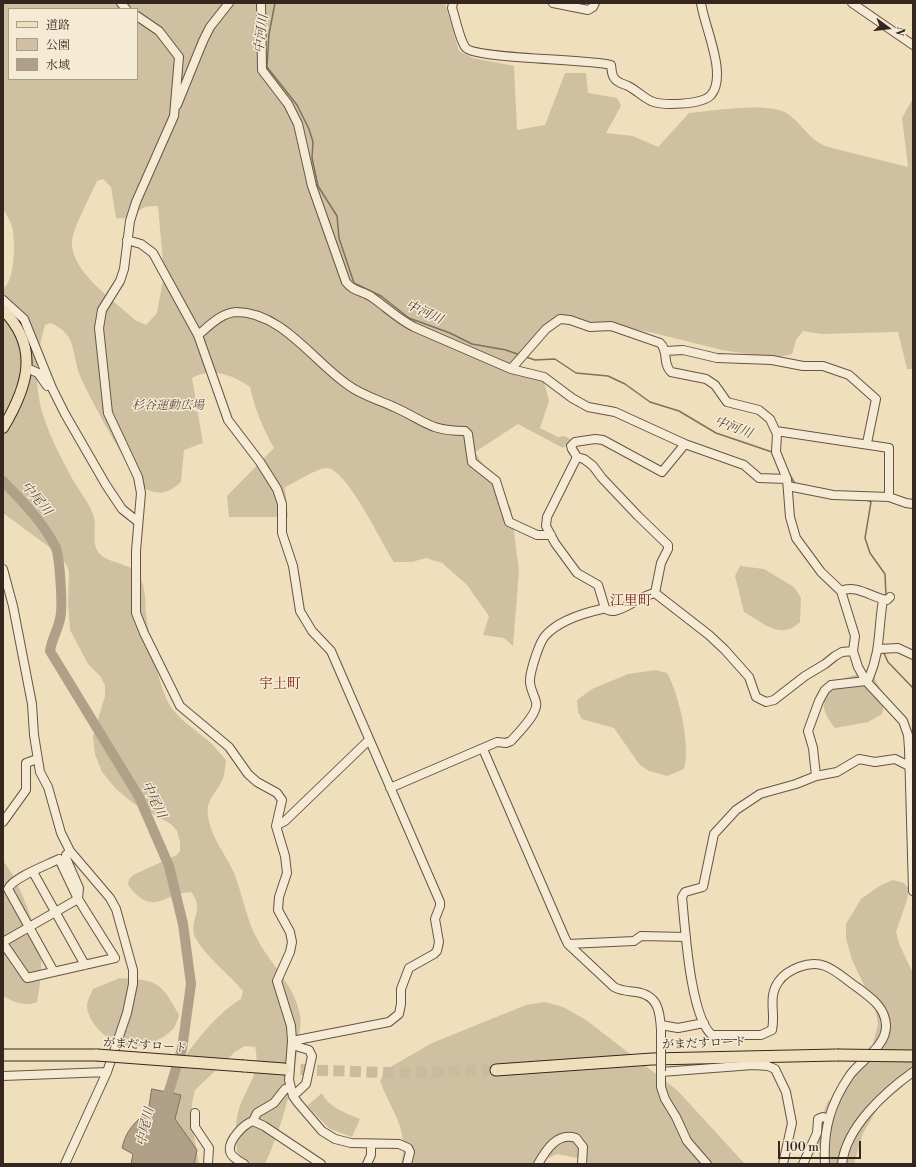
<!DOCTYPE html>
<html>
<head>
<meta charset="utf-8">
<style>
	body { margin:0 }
	#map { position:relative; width:916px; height:1167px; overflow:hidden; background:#f0dfbd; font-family:"Libre Bodoni","Noto Serif JP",serif }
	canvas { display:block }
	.frame { position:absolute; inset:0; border:4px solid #35271f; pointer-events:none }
	.legend { position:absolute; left:8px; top:8px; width:130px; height:72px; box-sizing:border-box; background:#f5ead4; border:1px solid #a89c8c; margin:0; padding:5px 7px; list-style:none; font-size:12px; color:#35271f }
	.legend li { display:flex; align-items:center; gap:8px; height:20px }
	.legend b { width:20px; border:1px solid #a89c8c }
	.north { position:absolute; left:868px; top:8px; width:40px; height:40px; -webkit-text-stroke:3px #f5ead4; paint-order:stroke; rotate:105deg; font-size:11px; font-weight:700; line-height:16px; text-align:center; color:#35271f }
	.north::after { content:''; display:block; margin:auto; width:14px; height:18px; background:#35271f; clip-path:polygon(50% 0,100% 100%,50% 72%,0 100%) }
	.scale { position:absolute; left:778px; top:1141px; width:83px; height:18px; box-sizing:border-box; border:2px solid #35271f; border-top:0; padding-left:5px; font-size:12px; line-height:14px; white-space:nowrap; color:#35271f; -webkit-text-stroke:3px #f5ead4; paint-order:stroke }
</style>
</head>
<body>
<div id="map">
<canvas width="916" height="1167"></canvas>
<div class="frame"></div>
<ul class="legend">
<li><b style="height:5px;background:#f0dfbd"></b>道路</li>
<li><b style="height:11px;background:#d0c0a2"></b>公園</li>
<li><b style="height:11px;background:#b0a087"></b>水域</li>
</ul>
<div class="north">N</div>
<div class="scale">100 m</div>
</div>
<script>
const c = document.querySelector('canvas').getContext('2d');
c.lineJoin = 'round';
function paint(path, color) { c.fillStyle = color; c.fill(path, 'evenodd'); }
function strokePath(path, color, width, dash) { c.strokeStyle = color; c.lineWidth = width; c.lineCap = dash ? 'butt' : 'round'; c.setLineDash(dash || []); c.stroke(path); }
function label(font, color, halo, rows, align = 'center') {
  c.font = font + ' "Libre Bodoni","Noto Serif JP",serif'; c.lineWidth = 3; c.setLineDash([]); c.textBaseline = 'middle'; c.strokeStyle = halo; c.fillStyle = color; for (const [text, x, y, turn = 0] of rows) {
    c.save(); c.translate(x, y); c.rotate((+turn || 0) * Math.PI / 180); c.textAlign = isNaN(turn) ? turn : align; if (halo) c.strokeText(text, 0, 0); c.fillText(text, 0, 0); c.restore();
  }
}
const green = new Path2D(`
	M3,3H445L459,51L473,58L514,66L517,130L545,125L565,73H586L588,93L617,98L621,106L606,133L633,136L658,147L689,113C712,111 770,101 788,114C803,125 809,140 828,147L908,167L902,118L913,98V369H907L898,332L821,334L803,331L796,340L792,354L774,358L722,350L654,333L582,320L561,323L522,351L518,365L544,382L549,401L540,428L558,437L565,436L571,440L563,448L518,424L475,452L511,508L519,571L513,646L504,638L483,635L489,616L467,585L442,563L426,558L412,562H394C382,544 347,469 327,468C319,467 294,483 285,487L288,517H229L227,496L274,448C263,429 255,409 250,387C233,375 211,367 192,378L203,443L184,450L181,482C171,491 162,496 148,490C136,484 87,393 80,376C75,364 75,349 69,338C65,331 58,326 51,323L45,325C26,390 43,424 73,480C79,490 91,506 94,517C97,529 90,545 101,555C114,566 136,562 142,582C146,592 145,604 146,615C150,638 157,679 167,700C175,718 198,731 212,744C217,749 221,755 226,760C225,768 225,776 221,783C214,795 206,801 208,816C211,838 226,854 234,873C244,898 246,921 260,944C274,968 295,987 300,1015C302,1022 299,1031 299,1039C294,1081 283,1125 265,1164H239C236,1147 234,1129 238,1112C244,1090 262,1073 255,1047L245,1046L235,1052L195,1090L192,1103V1125L199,1164H148C150,1149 149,1126 154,1112C166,1078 209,1017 241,999L243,991C230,975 203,954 195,937C188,920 206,910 191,892C162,894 153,918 128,885L129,879L133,875L177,855L180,851V842L177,831L171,824L133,803L116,789L102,772L95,754L93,736L105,696V686L101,677L88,664L70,630L68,602L69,571L66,564L56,552L3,513V289C15,280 15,245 13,231C12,223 6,215 3,208ZM9,9H137V79H9ZM103,179L111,187L116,218C128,221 135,212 145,207C149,206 154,206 158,206L164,274L157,313L146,325L135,320C115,301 70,272 72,241C73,229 91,194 97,181Z
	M740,566L764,569L794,587L801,598L800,622C780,641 764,623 744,612L735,576Z
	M656,670L667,673C679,694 691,746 684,769L667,776L649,771L639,764L614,728L582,719L578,712L577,700L592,689L628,674Z
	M866,672L872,674C880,688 887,697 882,714L868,722L835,728C822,712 821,702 827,683Z
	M3,861C19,879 35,926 40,949C43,966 40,985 37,1002C25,1007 14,1002 3,996Z
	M893,880L904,883L909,889L907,900L896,932L900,946L913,973V1077L878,1108L863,1133L854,1164H828L816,1149L815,1137L821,1119L827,1103L872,1047L878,1024L875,1008L852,960L846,939V924L861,899L881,885Z
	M120,978C158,980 161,982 179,1015C178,1019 176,1025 173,1029C164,1039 148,1045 135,1046C114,1048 88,1026 87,1006C87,1001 91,994 93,989Z
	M545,1002L563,1007L586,1020L677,1090L745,1164H590L583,1159L557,1154L535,1164H401C410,1130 391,1111 380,1081L387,1069L432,1043L526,1005Z
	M322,1093C328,1107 346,1113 360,1119L352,1137L330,1129L307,1106Z`);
const water = new Path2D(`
	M152,1089L181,1095L175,1119L197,1150L194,1164H131L133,1154L122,1148C126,1130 135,1122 148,1111Z`);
const stream = new Path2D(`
	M275,3L269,34L267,67L297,105L309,129L313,142L312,158L318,186L337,216L339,238L354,283L381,296L409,318L450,333L472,344L506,350L520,355
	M526,357L535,360L555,359L576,373L608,376L625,384L650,402L679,411L716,433L772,452
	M787,470L794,482L797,484
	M844,499L863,500
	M867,500L871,502L865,538L870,553L885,574L886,596
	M883,651L888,662L913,688`);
const river = new Path2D(`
	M3,481C22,501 42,521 55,546C60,554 62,601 61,613C60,627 52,637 50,651L139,797L169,866L183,924L191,984L182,1049L165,1104`);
const highwayTunnel = new Path2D(`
	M284,1069L398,1073L496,1070`);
const minor = new Path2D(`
	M121,3L126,9
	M261,3L262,70L288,104L298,124L312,186L346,282C353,292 364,291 373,298C387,308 398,319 414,327L511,369L544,377L572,398L588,407L615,412L685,444L744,465L759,478L787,479
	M453,3L452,8C455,16 460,42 466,48C477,59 588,59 611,65C612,70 611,75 615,79C618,83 624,84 628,86C636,90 643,97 651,101C662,106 702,105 711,95C728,75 704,26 701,3
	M553,3L588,10L593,7L595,3
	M852,3L913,45
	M137,16L159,31L179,57L174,116L136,202L130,221L124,269L120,281L102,310L99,328L108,413L138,477L141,493L136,551V613L144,633L180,706L229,747L248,774L257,782L277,793L282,800L276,826L285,856L287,873L279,897L278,910L290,932L292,942L290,952L277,981L291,1026L292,1041L289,1080L293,1096L298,1103L322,1131L335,1139L351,1143L399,1144L408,1148L410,1152L407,1164
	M177,105L203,41L210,27L229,3
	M127,240L141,244L153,253L198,335L228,420L260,462L277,489L282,504V533L293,566L300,611L312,631L331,651L440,902V906L435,919L439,942L437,951L434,954L409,968L401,989V1004L399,1014L389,1022L292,1041
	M3,300L24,319L52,388L65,414L106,485L122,509L137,521
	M198,335C209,326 221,313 236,312C282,312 313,361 348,385C361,395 379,400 394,407C424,420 428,431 465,431L468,434L472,462L496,481L509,522L537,535H551
	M666,351L683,350L717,358L772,360L803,366H823L849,375L876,399L867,443
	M27,368L38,373L47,386
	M511,369L546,329L560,319L570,320L590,327L611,326L660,343C669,351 662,363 671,372L706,379L715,385L727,402L759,410L770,419L777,434L776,452L787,479L790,517L796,538L821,572L841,591L855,636L853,651L858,667L866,681L903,721L908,735L909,749L913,891
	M776,431L889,448V497
	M577,457L547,517L546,526L555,543L577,573L598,585L605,608
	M788,486L833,495L889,497L906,503L913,504
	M3,569L13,606L32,704L34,735L40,772L48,787L61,833L70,851L110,898L116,909L133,970V984L127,1013L107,1072L65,1164
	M841,591C857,584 872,598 887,600L890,597
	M655,593L661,563L668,549V545L638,516L602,478L593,466L584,459L577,457L572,449L571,446L575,442L595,439L603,440L662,472L685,444
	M879,649L898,648L913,655
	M483,749L565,938L568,944L614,987C621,991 628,991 636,992C658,995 660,1011 661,1030
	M816,776L813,748L808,731L819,701L825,690L831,685L866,681L869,678C881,650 878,629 883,600
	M390,788L497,742L506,743L511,741C518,733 539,713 536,702C534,694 529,687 530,679C531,669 539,643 545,636C558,621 584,613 602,609C607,608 609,612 614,611C629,608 640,596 655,593L709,635L725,650L749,677L756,697L766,702L774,700L805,676L825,664L835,656L842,652L853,651
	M3,822L26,790V763L37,759
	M276,826L285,821L369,740
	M33,872L85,965
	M3,942L78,899L79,888L66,858V855L70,851
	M3,943L27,978L115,958L78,899L59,859C47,865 12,878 8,889L54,972
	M568,944L634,941L641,936L686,937
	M661,1025L678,1028L704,1023
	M292,1045L309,1050L312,1056L306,1084L293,1096
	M661,1071V1087L665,1099L676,1117L687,1141L707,1164
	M661,1072L753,1065L768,1066L775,1069L786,1092L792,1123L783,1164
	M3,1076L107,1072
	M195,1113V1127L209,1148L208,1164
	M253,1121L257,1113L274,1103L285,1089L290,1088
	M244,1164C239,1161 231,1157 230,1151C228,1140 244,1124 253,1121L264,1126L321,1164
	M367,1164L371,1155V1144
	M538,1164C546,1150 557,1132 576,1138L583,1147L582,1164
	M803,1164L817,1133L818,1119L823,1117L829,1119
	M825,1164C823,1130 830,1104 850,1075C861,1060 887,1046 886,1025C885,1007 871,998 858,988C837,974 826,957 799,967C791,970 784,974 779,981C767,997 776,1013 772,1030L761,1035H712C690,1017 685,926 682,897L685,892L703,887L714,834L736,810L760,794L796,784L816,776L837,772L859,759L875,762L895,759L909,766
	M842,1164C846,1127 885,1092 913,1072`);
const major = new Path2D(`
	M3,310C41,348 27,388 3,428`);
const highway = new Path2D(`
	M3,1055H97
	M244,1066L284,1069
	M496,1070L652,1059L837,1055`);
const minorBridge = new Path2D(`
	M661,1071V1030`);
const highwayBridge = new Path2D(`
	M97,1055L244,1066
	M837,1055L913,1056`);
const parkNames = [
	["杉谷運動広場",168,406]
];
const streetNames = [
	["がまだすロード",704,1044,-2],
	["がまだすロード",145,1046,4]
];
const waterNames = [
	["中河川",262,34,-83],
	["中河川",424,313,25],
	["中河川",733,428,21],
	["中尾川",36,499,50],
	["中尾川",153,800,64],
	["中尾川",146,1127,-77]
];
const quarterNames = [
	["江里町",631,602],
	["宇土町",280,685]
];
paint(green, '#d0c0a2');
paint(water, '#b0a087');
strokePath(water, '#7f705d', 1);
strokePath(stream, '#7f705d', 1.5);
strokePath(river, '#b0a087', 10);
strokePath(highwayTunnel, '#cbba9d', 11, [11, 5.5]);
strokePath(minor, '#645546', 10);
strokePath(major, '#35271f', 12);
strokePath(highway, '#35271f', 13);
strokePath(minor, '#f5ead4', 8);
strokePath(major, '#f0dfbd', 10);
strokePath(highway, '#f0dfbd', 11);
strokePath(minorBridge, '#645546', 10, []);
strokePath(highwayBridge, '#35271f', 13, []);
strokePath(minorBridge, '#f5ead4', 8);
strokePath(highwayBridge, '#f0dfbd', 11);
label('italic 12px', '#5c4d40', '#f5ead4', parkNames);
label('12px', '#35271f', '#f5ead4', streetNames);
label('italic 13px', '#5a4b3e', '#f5ead4', waterNames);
label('14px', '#7a1f14', '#f5ead4', quarterNames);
</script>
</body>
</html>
